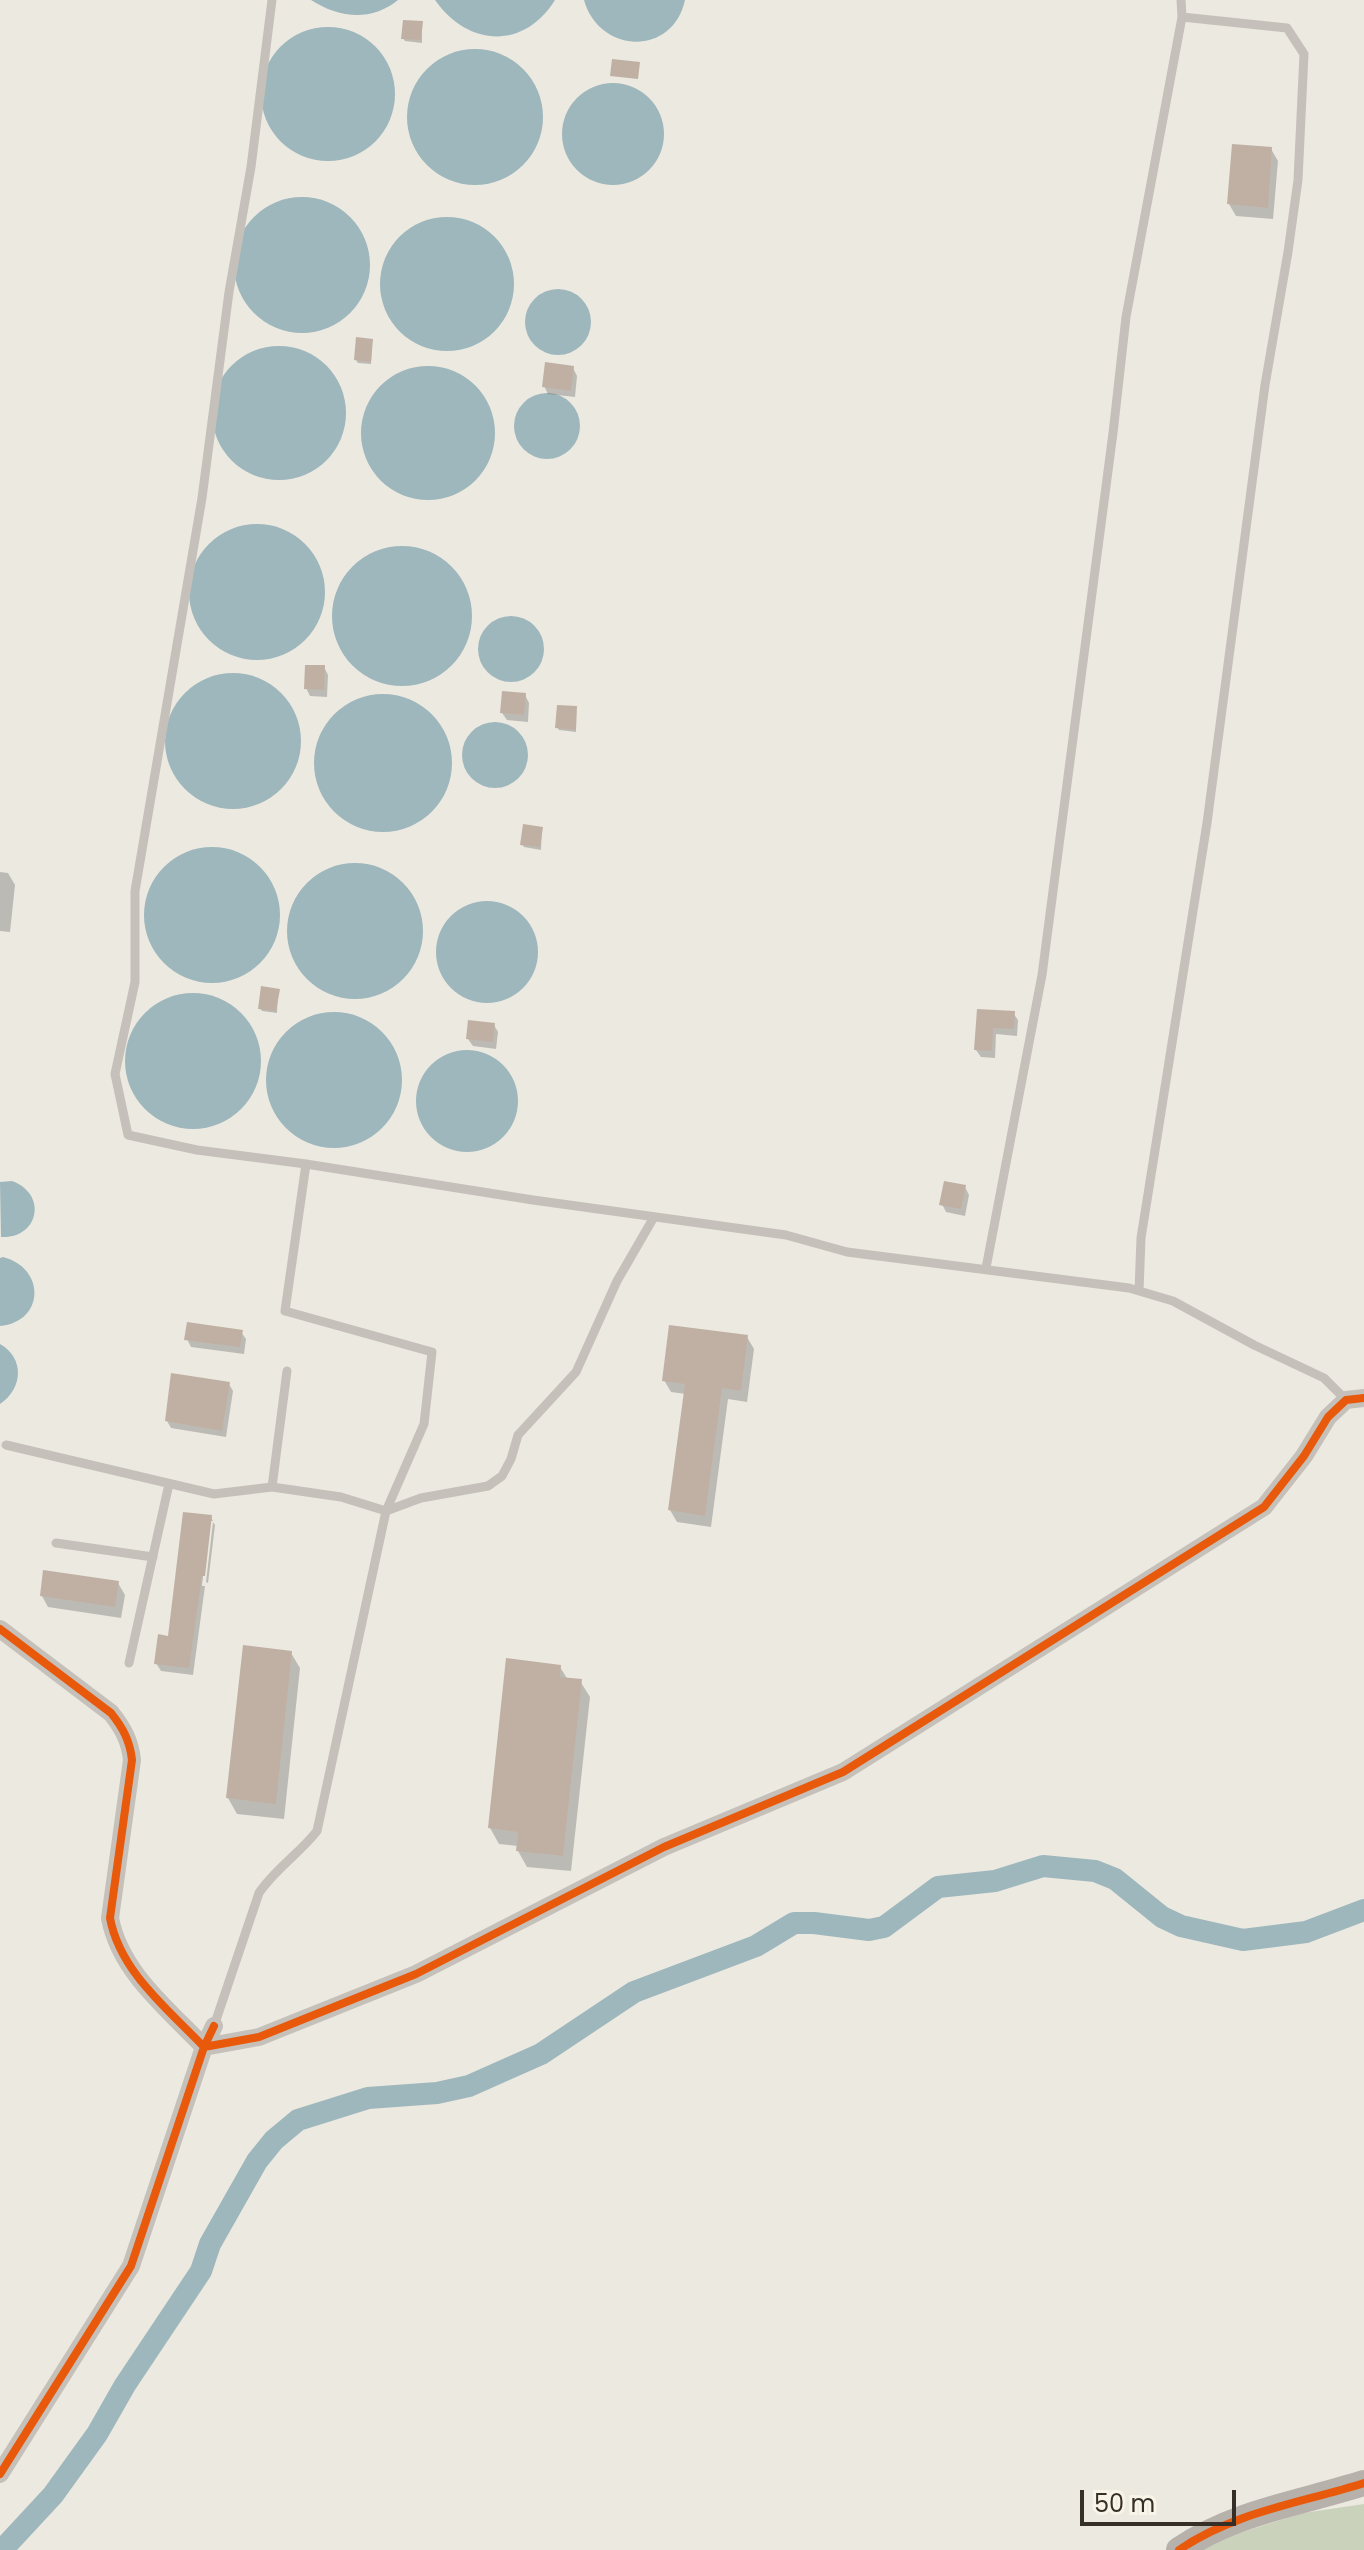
<!DOCTYPE html>
<html>
<head>
<meta charset="utf-8">
<style>
	body { margin:0 }
	#map { position:relative; width:1364px; height:2550px; overflow:hidden; background:#ece9e1; font-family:Poppins,sans-serif }
	canvas { display:block }
	.scale { position:absolute; left:1080px; top:2490px; width:156px; height:36px; box-sizing:border-box; border:4px solid #362f28; border-top:0; padding-left:10px; font-size:24px; line-height:28px; white-space:nowrap; color:#362f28; -webkit-text-stroke:6px #f9f4e8; paint-order:stroke }
</style>
</head>
<body>
<div id="map">
<canvas width="1364" height="2550"></canvas>
<div class="scale">50 m</div>
</div>
<script>
const c = document.querySelector('canvas').getContext('2d');
c.lineJoin = 'round';
function paint(path, color) { c.fillStyle = color; c.fill(path, 'evenodd'); }
function strokePath(path, color, width, dash) { c.strokeStyle = color; c.lineWidth = width; c.lineCap = dash ? 'butt' : 'round'; c.setLineDash(dash || []); c.stroke(path); }
const green = new Path2D(`
	M1364,2504V2550H1197L1220,2539L1303,2513Z`);
const water = new Path2D(`
	M311,0H398C371,22 339,18 311,0Z
	M435,0H555C524,50 468,47 435,0Z
	M584,0H685C673,57 599,54 584,0Z
	M261 94a67 67 0 1 1 134 0a67 67 0 1 1-134 0Z
	M407 117a68 68 0 1 1 136 0a68 68 0 1 1-136 0Z
	M562 134a51 51 0 1 1 102 0a51 51 0 1 1-102 0Z
	M234 265a68 68 0 1 1 136 0a68 68 0 1 1-136 0Z
	M380 284a67 67 0 1 1 134 0a67 67 0 1 1-134 0Z
	M525 322a33 33 0 1 1 66 0a33 33 0 1 1-66 0Z
	M212 413a67 67 0 1 1 134 0a67 67 0 1 1-134 0Z
	M361 433a67 67 0 1 1 134 0a67 67 0 1 1-134 0Z
	M514 426a33 33 0 1 1 66 0a33 33 0 1 1-66 0Z
	M189 592a68 68 0 1 1 136 0a68 68 0 1 1-136 0Z
	M332 616a70 70 0 1 1 140 0a70 70 0 1 1-140 0Z
	M478 649a33 33 0 1 1 66 0a33 33 0 1 1-66 0Z
	M165 741a68 68 0 1 1 136 0a68 68 0 1 1-136 0Z
	M314 763a69 69 0 1 1 138 0a69 69 0 1 1-138 0Z
	M462 755a33 33 0 1 1 66 0a33 33 0 1 1-66 0Z
	M144 915a68 68 0 1 1 136 0a68 68 0 1 1-136 0Z
	M287 931a68 68 0 1 1 136 0a68 68 0 1 1-136 0Z
	M436 952a51 51 0 1 1 102 0a51 51 0 1 1-102 0Z
	M125 1061a68 68 0 1 1 136 0a68 68 0 1 1-136 0Z
	M266 1080a68 68 0 1 1 136 0a68 68 0 1 1-136 0Z
	M416 1101a51 51 0 1 1 102 0a51 51 0 1 1-102 0Z
	M12,1181C48,1194 39,1239 1,1237L0,1182Z
	M3,1257C46,1268 45,1322 0,1326V1258Z
	M0,1344C25,1358 23,1389 0,1404Z`);
const shadow = new Path2D(`
	M422,23V43L405,41L403,38Z
	M1271,149L1278,161L1273,219L1236,216L1229,204Z
	M372,341L371,364L358,363L356,360Z
	M573,368L577,376L575,397L548,394L544,386Z
	M324,667L328,675L327,697L310,696L306,688Z
	M525,695L529,703L528,722L507,720L502,713Z
	M576,708V732L559,730L557,727Z
	M542,829L541,850L524,847L522,844Z
	M0,872L8,873L15,885L10,932L0,931Z
	M278,990L277,1013L262,1011L260,1008Z
	M979,1011L1013,1013L1018,1020L1017,1036L996,1034L995,1058L981,1057L976,1050Z
	M494,1025L498,1032L496,1049L473,1046L468,1039Z
	M965,1187L969,1195L965,1216L946,1212L942,1204Z
	M241,1332L246,1339L244,1354L191,1347L187,1339Z
	M747,1337L754,1349L747,1402L728,1399L711,1527L677,1522L670,1510L686,1394L671,1392L664,1380Z
	M229,1384L233,1391L226,1437L171,1428L167,1421Z
	M185,1514L211,1517L213,1521H209L202,1586H205L193,1675L161,1671L156,1663L160,1637L170,1638Z
	M213,1522L215,1525L208,1583L206,1582Z
	M118,1583L125,1595L121,1618L48,1607L42,1596Z
	M291,1653L300,1668L284,1819L237,1814L228,1798Z
	M560,1667L568,1680L580,1681L590,1697L571,1871L527,1867L518,1851V1846L499,1844L490,1828Z`);
const canal = new Path2D(`
	M2,2550L53,2495L97,2434L125,2385L201,2271L210,2244L257,2161L274,2140L298,2120L368,2098L437,2093L469,2086L541,2054L634,1992L756,1946L794,1923H814L869,1930L884,1927L938,1887L995,1881L1043,1866L1095,1871L1115,1879L1162,1917L1181,1926L1243,1940L1306,1932L1364,1910`);
const building = new Path2D(`
	M403,20L423,21L421,40L401,39Z
	M612,59L640,62L638,79L610,76Z
	M1232,144L1272,147L1268,208L1227,204Z
	M356,337L373,339L371,362L354,360Z
	M545,362L574,366L571,391L542,387Z
	M305,665H325L324,690L304,689Z
	M502,691L526,693L524,715L500,713Z
	M557,705L577,706L576,730L555,728Z
	M523,824L543,827L540,847L520,845Z
	M261,986L280,989L276,1011L258,1009Z
	M977,1009L1015,1011L1014,1029L993,1028L992,1051L974,1050Z
	M468,1020L495,1023L493,1042L466,1039Z
	M944,1181L966,1185L961,1209L939,1205Z
	M187,1322L243,1330L240,1347L184,1340Z
	M669,1325L748,1335L741,1391L722,1388L705,1516L668,1510L685,1384L662,1381Z
	M171,1373L230,1382L222,1431L165,1421Z
	M183,1512L212,1515L205,1576H202L189,1668L154,1664L158,1634L168,1636Z
	M43,1570L119,1581L115,1607L40,1596Z
	M243,1645L292,1651L276,1804L226,1798Z
	M506,1658L561,1665L560,1677L582,1679L563,1856L516,1851L518,1832L488,1828Z`);
const lane = new Path2D(`
	M306,1164L533,1200L786,1235L847,1252L1129,1288L1173,1301L1254,1345L1324,1378L1346,1400
	M986,1268L1042,975L1113,433L1126,317L1182,17L1181,0
	M1139,1291L1141,1238L1207,823L1265,385L1288,252L1298,180L1304,54L1287,28L1182,17
	M6,1445L214,1494L272,1487L341,1497L386,1511L421,1498L488,1486L502,1476L511,1459L518,1435L576,1372L617,1281L654,1217
	M272,1487L287,1371
	M56,1543L153,1557
	M129,1663L169,1484
	M214,2026L259,1893C275,1869 299,1854 317,1831L386,1511L424,1424L432,1352L285,1311L306,1164L197,1150L128,1135L115,1074L135,982V891L202,498L229,292L251,167L272,0`);
const street = new Path2D(`
	M0,1629L111,1713C123,1728 130,1741 132,1760L110,1918C120,1972 168,2009 204,2047L259,2037L416,1974L664,1847L843,1772L1264,1507L1304,1456L1328,1417L1346,1400L1364,1398
	M0,2474L131,2266L204,2047L214,2026`);
const secondary = new Path2D(`
	M1179,2550C1234,2512 1301,2503 1364,2483`);
const cycleway = new Path2D(`
	M0,1629L111,1713C123,1728 130,1741 132,1760L110,1918C120,1972 168,2009 204,2047L259,2037L416,1974L664,1847L843,1772L1264,1507L1304,1456L1328,1417L1346,1400L1364,1398
	M0,2474L131,2266L204,2047L214,2026
	M1179,2550C1234,2512 1301,2503 1364,2483`);
paint(green, '#cad2bc');
paint(water, '#9eb7bc');
paint(shadow, '#0003');
strokePath(canal, '#9eb7bc', 22);
paint(building, '#bfb0a3');
strokePath(lane, '#c5c1ba', 9);
strokePath(street, '#c5c1ba', 18);
strokePath(secondary, '#b6b1aa', 26);
strokePath(cycleway, '#e8590c', 8);
</script>
</body>
</html>
